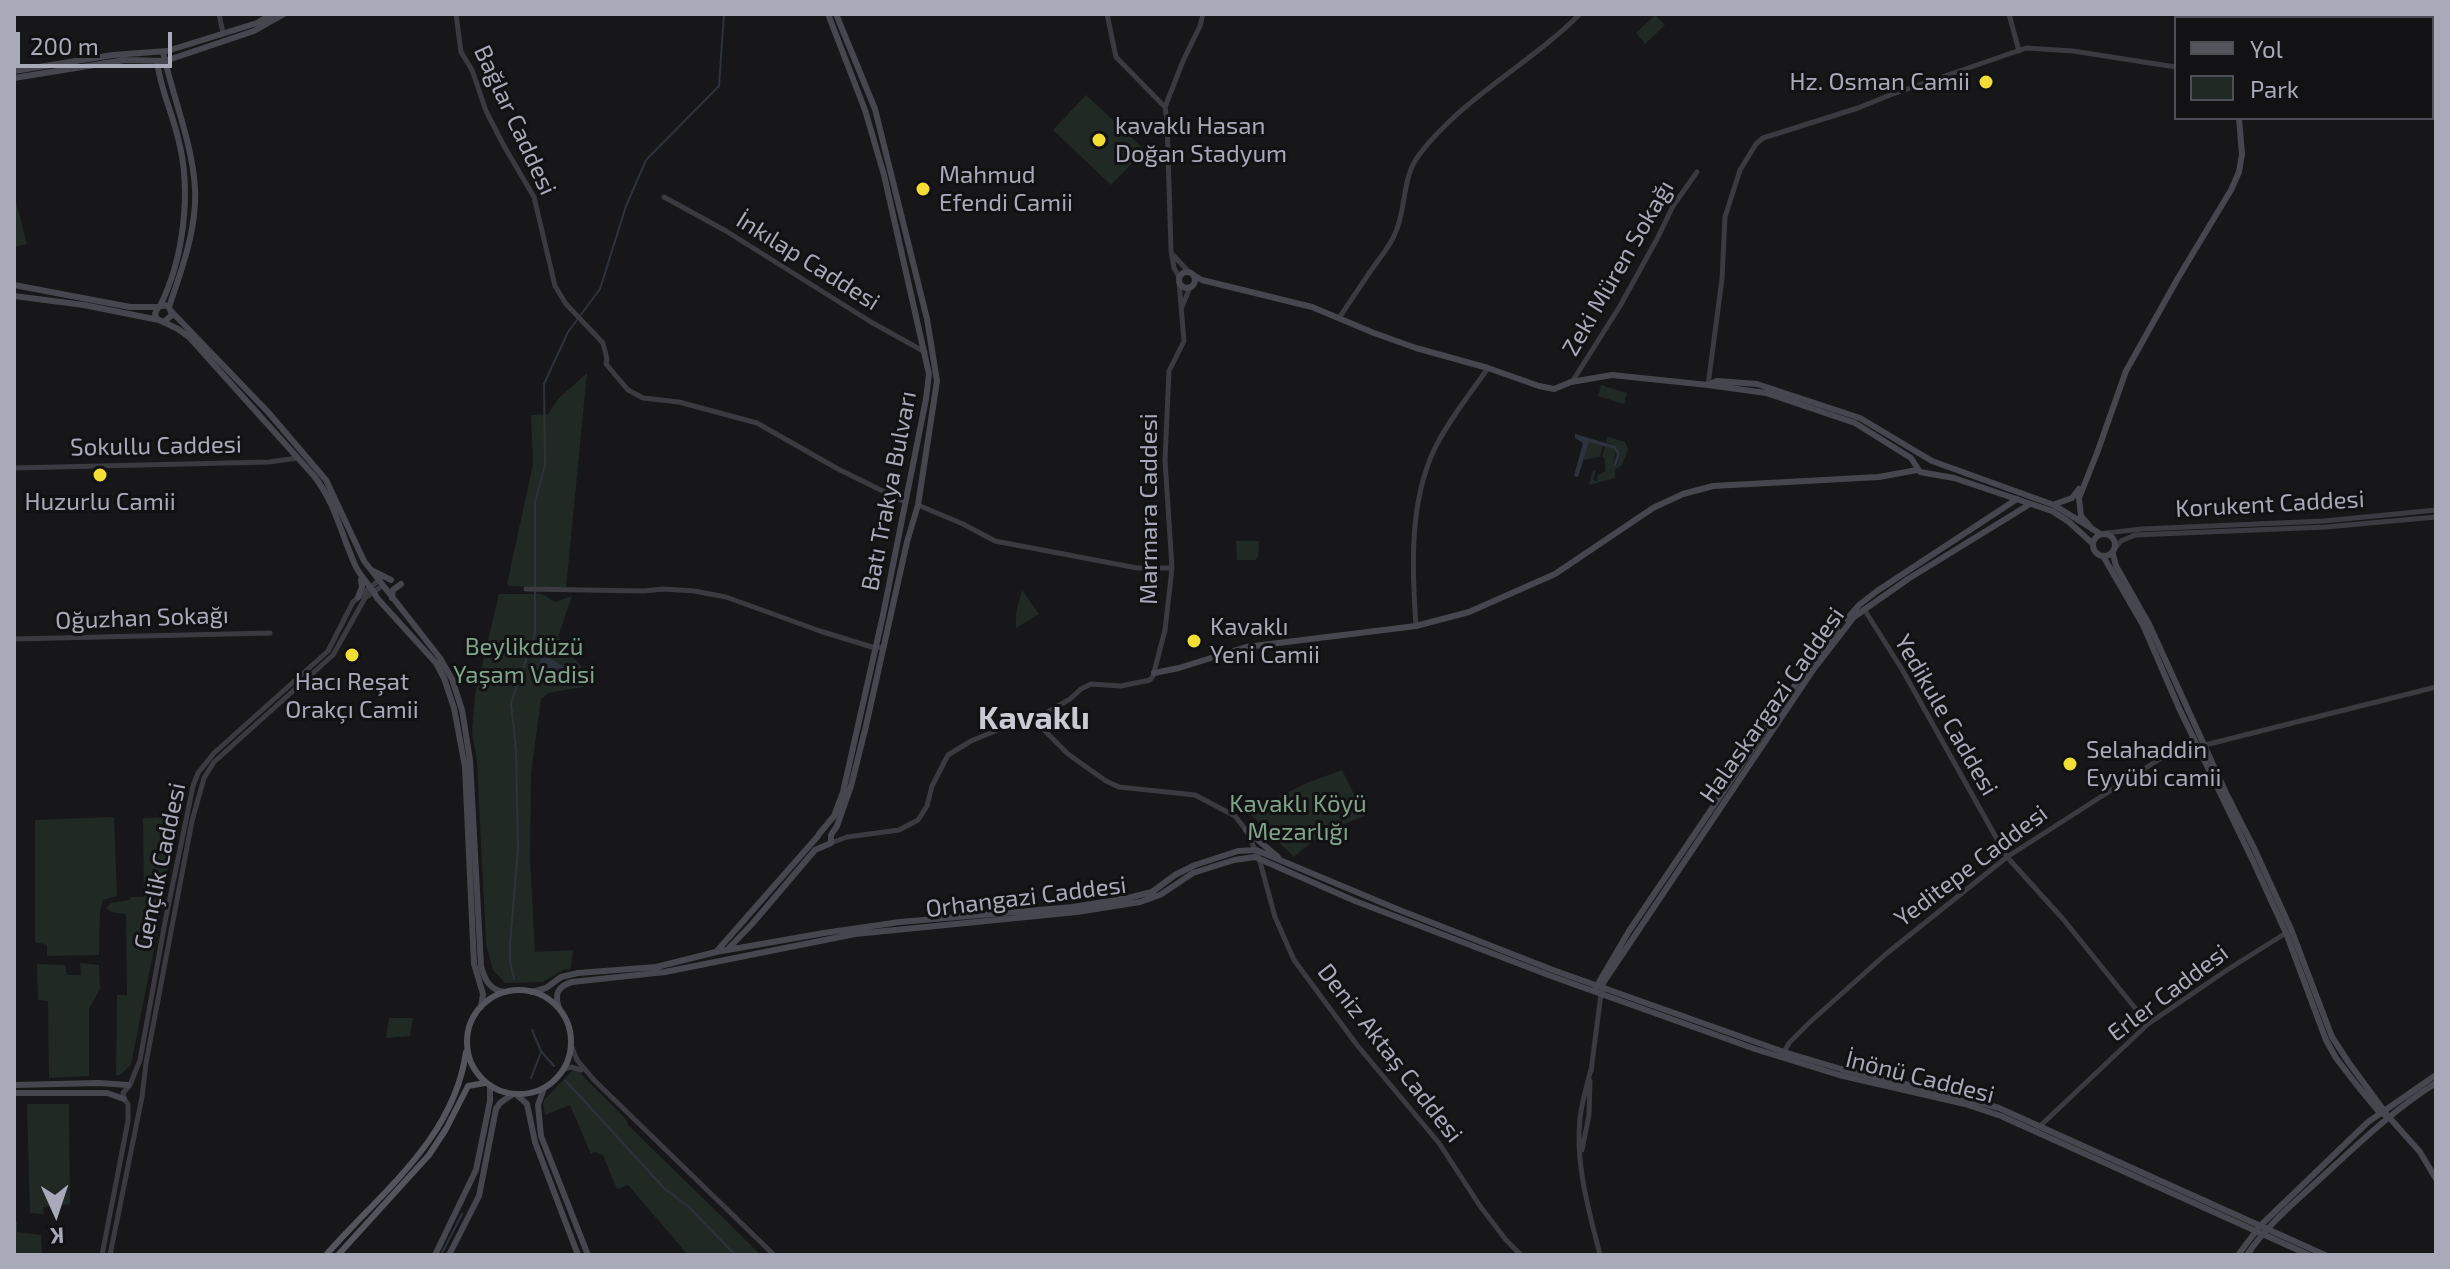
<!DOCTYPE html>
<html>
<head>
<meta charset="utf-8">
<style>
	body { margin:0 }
	#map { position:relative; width:2450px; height:1269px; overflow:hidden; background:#171719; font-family:"Exo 2",sans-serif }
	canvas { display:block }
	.frame { position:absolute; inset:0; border:16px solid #a9aab9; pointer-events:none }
	.legend { position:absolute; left:2174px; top:16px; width:260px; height:104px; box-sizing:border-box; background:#121214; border:2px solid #4e4f56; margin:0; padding:10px 14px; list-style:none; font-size:24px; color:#a9aab9 }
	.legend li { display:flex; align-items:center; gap:16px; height:40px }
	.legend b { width:40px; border:2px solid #4e4f56 }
	.north { position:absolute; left:16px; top:1173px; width:80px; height:80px; -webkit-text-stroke:6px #121214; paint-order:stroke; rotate:177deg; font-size:22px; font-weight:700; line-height:32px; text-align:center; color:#a9aab9 }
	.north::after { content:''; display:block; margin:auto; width:28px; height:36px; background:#a9aab9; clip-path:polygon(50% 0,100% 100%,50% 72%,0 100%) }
	.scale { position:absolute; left:16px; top:32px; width:156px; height:36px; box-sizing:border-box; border:4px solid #a9aab9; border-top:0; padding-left:10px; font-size:24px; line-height:28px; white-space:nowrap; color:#a9aab9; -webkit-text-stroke:6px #121214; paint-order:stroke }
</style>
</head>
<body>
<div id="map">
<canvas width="2450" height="1269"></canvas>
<div class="frame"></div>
<ul class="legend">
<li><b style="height:10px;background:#54545d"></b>Yol</li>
<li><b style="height:22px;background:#212924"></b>Park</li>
</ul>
<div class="north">K</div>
<div class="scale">200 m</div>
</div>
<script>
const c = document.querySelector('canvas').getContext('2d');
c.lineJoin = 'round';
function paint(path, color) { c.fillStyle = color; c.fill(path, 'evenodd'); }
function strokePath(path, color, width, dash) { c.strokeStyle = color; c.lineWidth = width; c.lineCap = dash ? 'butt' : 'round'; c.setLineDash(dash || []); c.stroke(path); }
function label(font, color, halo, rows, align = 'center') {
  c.font = font + ' "Exo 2",sans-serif'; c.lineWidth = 6; c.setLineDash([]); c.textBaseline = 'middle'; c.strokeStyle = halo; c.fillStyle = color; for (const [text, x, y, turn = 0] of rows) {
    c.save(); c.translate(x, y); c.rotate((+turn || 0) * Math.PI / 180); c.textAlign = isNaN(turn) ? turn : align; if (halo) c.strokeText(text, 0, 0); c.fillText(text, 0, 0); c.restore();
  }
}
const green = new Path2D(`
	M1655,15L1665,25L1645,44L1636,33Z
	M1086,95L1145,150L1111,185L1053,130Z
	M14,195L27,244L14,247Z
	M587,373L566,588L509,586L507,584L533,464L531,415L548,414L558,399Z
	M1601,385L1627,393L1624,404L1598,396Z
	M1608,437L1625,442L1628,449L1622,465L1615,470V478L1589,485L1593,470L1596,471L1593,480L1597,481L1598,475L1606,471L1604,458L1602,457L1605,446L1616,450L1613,465L1617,466L1620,454L1616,446L1606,442Z
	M1589,441L1603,445L1600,457L1583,460Z
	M1236,541H1259L1258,557L1255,560H1237Z
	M1022,590L1039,614L1016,628V613Z
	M499,594H542L555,602L572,596L558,637L588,675L587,684L583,687L548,693L541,699L531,774L530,858L535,952L573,950L571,969L563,970L543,982L505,983L493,970L486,944L477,762L472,732L475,695Z
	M1342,770L1365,816C1338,825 1314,838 1294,857L1248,812L1307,783Z
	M114,817L117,896L103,900L100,911L99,955L47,956V945L35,942V820Z
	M176,817L158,929L131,1065L120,1075H116L117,995H127L126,914L111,912L106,908L111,903L129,900L131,897H144L143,818Z
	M80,963L99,965L100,989L89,1009V1076L49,1078L48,1001L38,1000L37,964L65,965L67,975H81Z
	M389,1018H413L410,1036L386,1038Z
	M573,1070L579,1072L626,1119L628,1125L761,1255H688L628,1185L617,1189L603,1155L595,1152L591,1154L570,1105L545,1115L543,1103L545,1099Z
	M27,1104H69L70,1204L43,1207L44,1214L30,1213Z
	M14,1222H17V1232L41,1235L42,1255H14Z`);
const water = new Path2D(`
	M1575,434L1616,446L1620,454L1616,466H1613L1617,454L1614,449L1589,442L1578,477L1574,476L1583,443L1575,438Z
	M543,653L575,675L574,678L537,670Z`);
const stream = new Path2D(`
	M514,979L510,961V945L518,849L516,750L511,703L535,634V502L545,465L544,384L568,332L600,289L626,206L646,160L719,86L724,14
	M532,1030L541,1051L554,1066
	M531,1078L541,1052
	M565,1080L665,1189L689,1207L735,1255
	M441,1255L462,1214`);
const tertiary = new Path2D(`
	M219,14L223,33
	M456,14L461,52L472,70L486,111L504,146L534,197L555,286L566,304L603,343L607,359L606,364L628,390L643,398L679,402L757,423L838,469L905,502
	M1107,14L1116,57L1165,107L1167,121L1171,250L1174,268L1179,277
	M2009,14L2019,51
	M2432,75H2436
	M1165,107L1183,61L1200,26L1203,14
	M664,197L726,231L871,322L925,352
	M1173,255L1188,271
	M1182,307L1190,287
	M1339,318C1352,299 1364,280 1377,262C1383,254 1390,245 1394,236C1407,211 1401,178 1419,155C1463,97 1529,65 1580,14
	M1572,382L1620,306L1657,239L1673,206L1697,172
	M1708,385L1722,279L1725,217L1740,170L1756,144L1763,138L1858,108L1890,95L2026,48L2073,51L2176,67
	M14,468L269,462L298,458
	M918,505L963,524L995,541L1137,568H1172
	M2106,533L2142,529L2324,521L2436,510
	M2116,547L2121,541L2135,535L2326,527L2436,517
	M526,589L644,591L663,589L694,591L726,597L820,631L875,648L884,647
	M1864,609L1903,671L2007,857L2063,919L2148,1024
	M1416,626C1412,569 1409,504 1434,450C1448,421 1470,394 1488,368
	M14,639L270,633
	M1033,719L1068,754L1106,781L1119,787L1195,795L1235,816L1246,830L1259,858L1275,917L1294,960L1357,1045L1439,1143L1480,1206L1506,1240L1521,1255
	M2201,746L2436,687
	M831,843L847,837L899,830L918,820L927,806L932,786L948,755L971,741L1019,721L1039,717L1070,699L1081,689L1091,684L1121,686L1150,680L1153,676L1165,630L1172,568L1165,460L1169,371L1184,341L1179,282
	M571,1045L577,1060L594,1080L774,1255
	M1784,1052L1789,1043L1810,1022L1886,954L2007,857L2194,737
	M564,1069L571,1067L581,1070
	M1591,1069C1587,1085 1582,1101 1580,1118C1575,1165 1589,1210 1600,1255
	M1591,1071L1601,994
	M2039,1127L2148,1024L2227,970L2286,933
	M1582,1150L1589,1115L1590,1081
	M102,1255L128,1121V1104L124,1099L123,1093L130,1085L140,1060L165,922L193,786L198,773L214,753L328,651L353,602L378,581
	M110,1255L142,1097L146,1063L192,821L204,778L214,762L333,655L365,598L382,586`);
const secondary = new Path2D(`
	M2208,14L2210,18
	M163,52C173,99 198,157 195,204C193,240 180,274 169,307L172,315L165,321
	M157,61C160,88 172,112 178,138C192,190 184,258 160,306
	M14,71L113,55L167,51L257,23L272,14
	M14,78L125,60L165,61L254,31L284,14
	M1179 280a8 8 0 1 1 16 0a8 8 0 1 1-16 0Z
	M1195,276L1202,280L1312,307L1374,333L1416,348L1488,368L1539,386L1554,389L1571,382L1612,375L1708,385L1766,393L1855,423L1911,458L1920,472L1954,478L2052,511L2069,522L2092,543
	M14,285L130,307H158
	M14,296L84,305L159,320
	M169,307L165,305L158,307L155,314L157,319L178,329L189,337L314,476C335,502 342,537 356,567C362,579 372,587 377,598L436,663L444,678L454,708L465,767L474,964L483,994L481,1007
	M171,311L268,412L326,480L364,561L440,658L452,679L462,710L470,760L481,966C485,981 490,990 505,992
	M1708,385L1717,381L1757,384L1860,418L1932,461L2054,505L2099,533
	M2055,504L2072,498L2079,489
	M2092,529L2081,516L2079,498L2097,453L2126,371L2178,278L2231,190L2239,172L2242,154L2239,118
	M2093 545a11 11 0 1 1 22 0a11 11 0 1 1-22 0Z
	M2113,554L2116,566L2149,624L2226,793L2254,848L2291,929L2332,1037L2349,1063L2388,1116L2420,1152L2436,1179
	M2103,556L2143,625L2179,708L2253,861L2286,933L2326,1040L2336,1058L2356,1084L2380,1113L2388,1116
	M373,571L391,580
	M358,597L362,587L361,580
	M392,598L393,590L401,584
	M1847,619L1859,605L1877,591L2017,499
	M1154,673L1179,668L1246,647L1416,626L1469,612L1555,574L1653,508L1683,494L1713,486L1879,477L1917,470
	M1246,830L1278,857
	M819,834L834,816L843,792L883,615L926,399L929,374L884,175L865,110L828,14
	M831,835L837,826L851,786L866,726L907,542L918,505L937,381L927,319L875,109L836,14
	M728,949L752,924L815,850L831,843V835
	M716,952L818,836
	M1595,989L1629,931L1798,681L1838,631
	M1602,990L1603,983L1813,670L1854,617L1908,579L2030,504
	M532,992L546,988L561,977L578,973L656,967L716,952L824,933L900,922L1073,907L1128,898L1152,892L1175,875L1195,865L1238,851L1256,850L1397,909L1553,970L1784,1052L1841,1069L1961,1097L1999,1108L2325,1255
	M559,1008C554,994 558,986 572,982L665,972L855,934L1077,912L1140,902L1160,895L1193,873L1234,860L1255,857L1355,901L1551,976L1755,1049L1839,1075L1965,1104L2001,1116L2309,1255
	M14,1085L99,1083L128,1085
	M544,1088L538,1105L541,1136L588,1255
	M14,1093H107L124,1099
	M516,1094L527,1104L535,1142L578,1255
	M435,1255L476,1170L490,1101V1085
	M449,1255L479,1196L496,1109L500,1103L513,1094
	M2238,1255L2260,1226L2368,1122L2436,1075
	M2247,1255C2267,1225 2294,1203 2320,1179C2358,1144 2393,1110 2436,1083`);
const primary = new Path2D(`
	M467 1042a52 52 0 1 1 104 0a52 52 0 1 1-104 0Z
	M326,1255C380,1193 454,1139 466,1052
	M338,1255L429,1155L446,1129L468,1086L485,1083`);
const markers = [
	[1986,82,8,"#f3de35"],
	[1099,140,8,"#f3de35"],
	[923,189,8,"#f3de35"],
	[100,475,8,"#f3de35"],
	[1194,641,8,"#f3de35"],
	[352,655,8,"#f3de35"],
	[2070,764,8,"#f3de35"]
];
const poiNames = [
	["Hz. Osman Camii",1970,82,"right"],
	["kavaklı Hasan",1115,126],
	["Doğan Stadyum",1115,154],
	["Mahmud",939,175],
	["Efendi Camii",939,203],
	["Huzurlu Camii",100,502,"center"],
	["Kavaklı",1210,627],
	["Yeni Camii",1210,655],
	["Hacı Reşat",352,682,"center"],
	["Orakçı Camii",352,710,"center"],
	["Selahaddin",2086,750],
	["Eyyübi camii",2086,778]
];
const streetNames = [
	["Bağlar Caddesi",515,120,65],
	["İnkılap Caddesi",808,261,32],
	["Zeki Müren Sokağı",1618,268,-60],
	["Sokullu Caddesi",156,446,-1],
	["Batı Trakya Bulvarı",889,491,-79],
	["Korukent Caddesi",2270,504,-3],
	["Marmara Caddesi",1149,509,-90],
	["Oğuzhan Sokağı",142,618,-2],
	["Halaskargazi Caddesi",1772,705,-55],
	["Yedikule Caddesi",1946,715,60],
	["Gençlik Caddesi",160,866,-78],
	["Yeditepe Caddesi",1971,866,-37],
	["Orhangazi Caddesi",1026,897,-7],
	["Erler Caddesi",2168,993,-37],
	["Deniz Aktaş Caddesi",1390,1053,52],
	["İnönü Caddesi",1920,1077,14]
];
const parkNames = [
	["Beylikdüzü",524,647],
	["Yaşam Vadisi",524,675],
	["Kavaklı Köyü",1298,804],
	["Mezarlığı",1298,832]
];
const districtNames = [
	["Kavaklı",1034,718]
];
paint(green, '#212924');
paint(water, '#2d323d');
strokePath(stream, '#2d323d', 2);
strokePath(tertiary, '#3a3a40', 5);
strokePath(secondary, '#46464e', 6);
strokePath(primary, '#54545d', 6);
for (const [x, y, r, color] of markers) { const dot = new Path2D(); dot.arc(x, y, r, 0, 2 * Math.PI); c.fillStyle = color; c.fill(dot); strokePath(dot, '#121214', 3); }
label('24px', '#a9aab9', '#121214', poiNames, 'left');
label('24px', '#a9aab9', '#121214', streetNames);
label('24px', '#80a48a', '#121214', parkNames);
label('bold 32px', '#cacad5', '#121214', districtNames);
</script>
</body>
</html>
